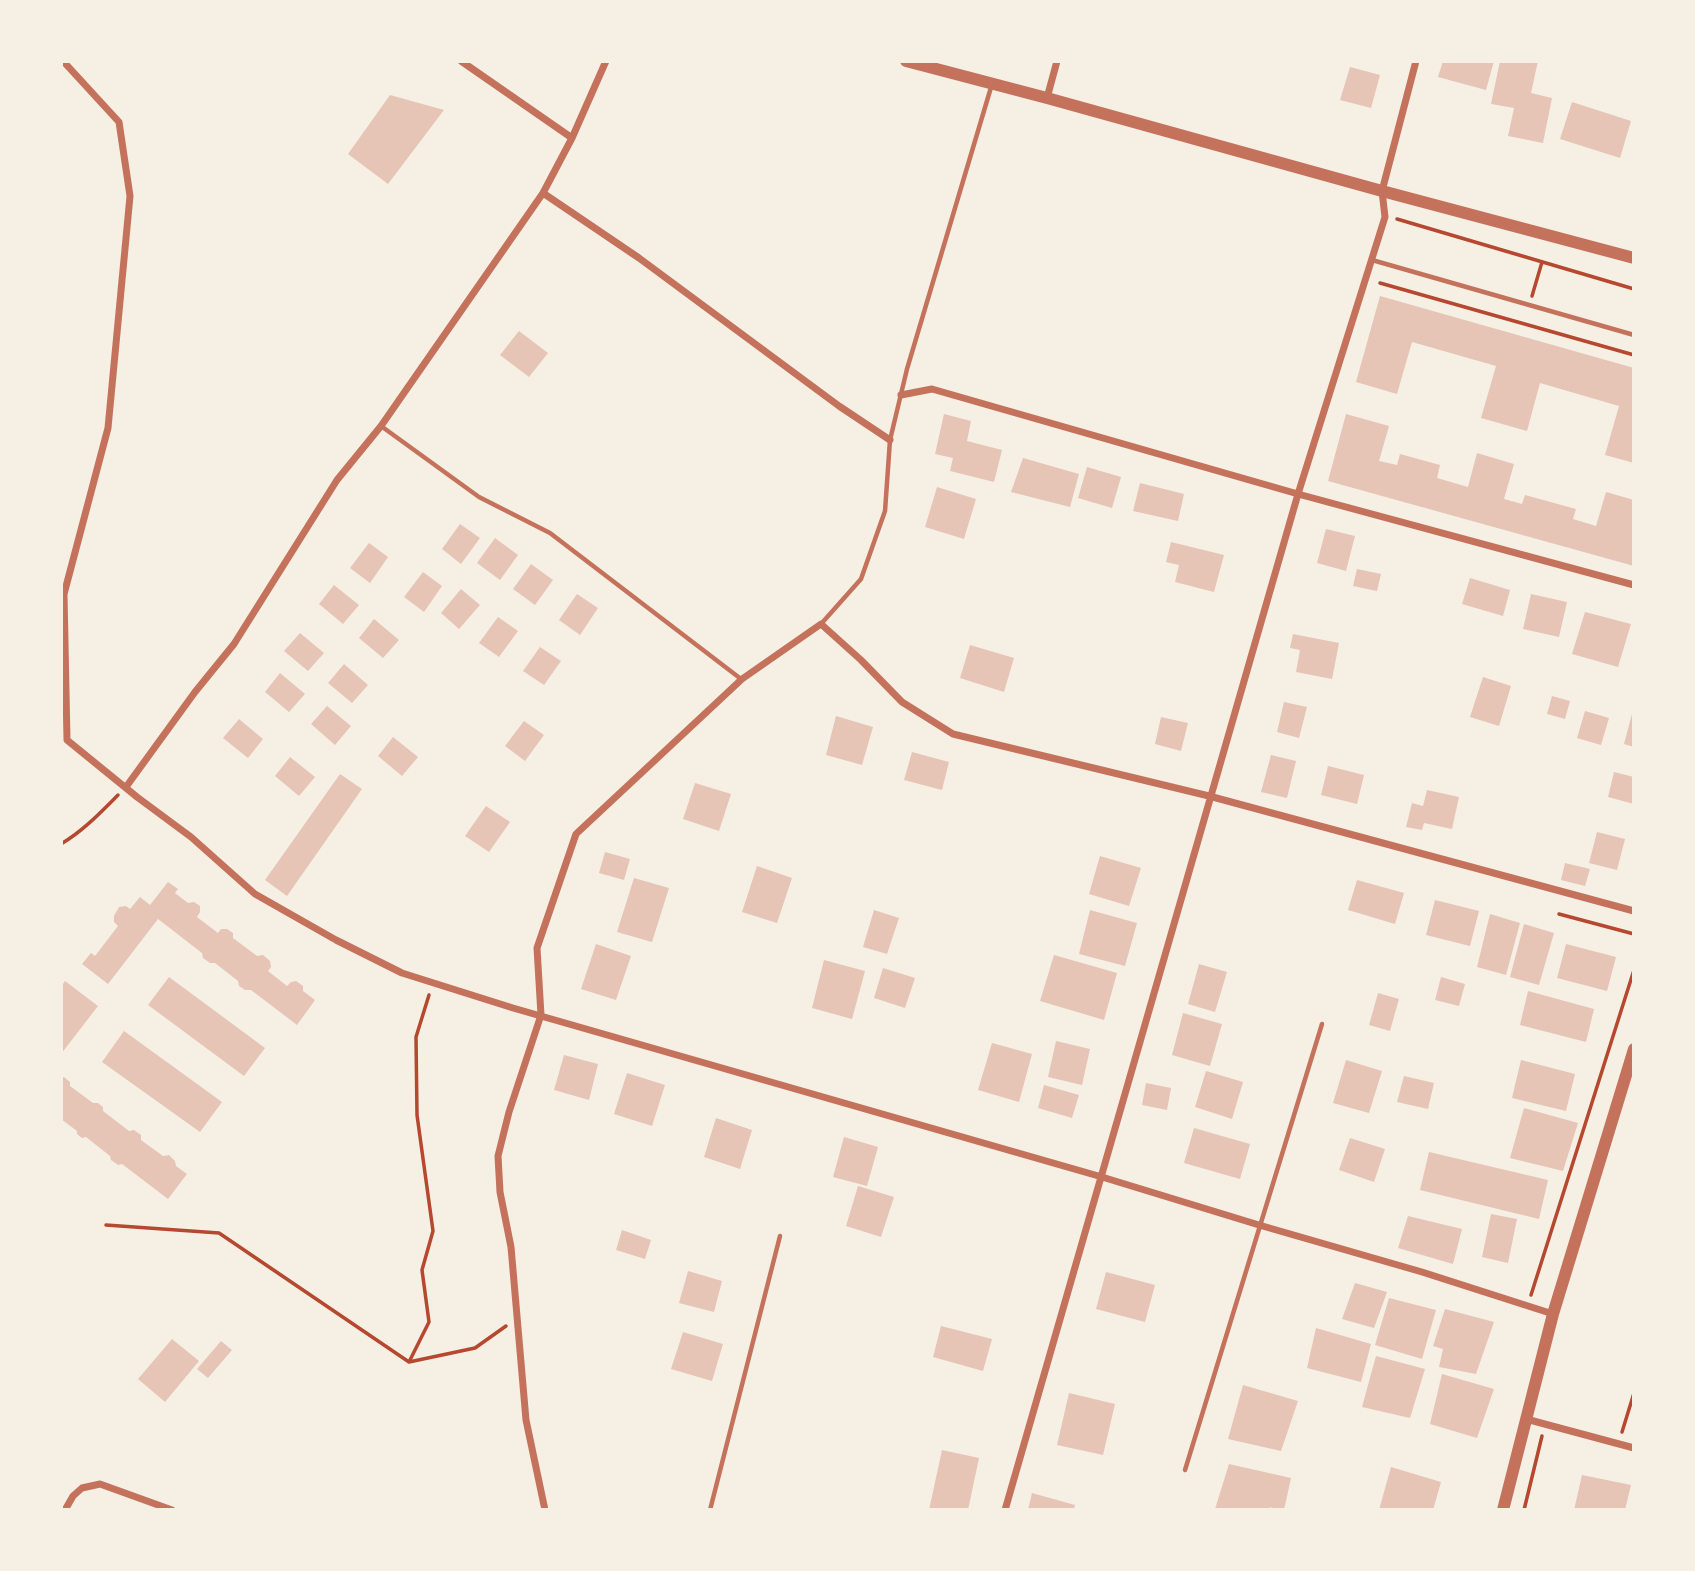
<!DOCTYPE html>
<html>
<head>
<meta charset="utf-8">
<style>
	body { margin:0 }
	#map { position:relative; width:1695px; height:1571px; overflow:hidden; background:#f6efe4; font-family:Roboto,sans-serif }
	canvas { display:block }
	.frame { position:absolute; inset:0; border:63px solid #f6efe4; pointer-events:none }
</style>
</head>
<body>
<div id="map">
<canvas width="1695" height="1571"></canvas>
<div class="frame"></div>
</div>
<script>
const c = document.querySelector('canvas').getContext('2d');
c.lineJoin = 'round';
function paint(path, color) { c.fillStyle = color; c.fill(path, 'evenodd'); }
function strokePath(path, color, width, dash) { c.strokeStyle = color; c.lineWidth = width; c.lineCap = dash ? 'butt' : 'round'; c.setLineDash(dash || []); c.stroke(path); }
const building = new Path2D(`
	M1443,61H1494L1486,90L1438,77Z
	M1500,61H1538L1531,93L1552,98L1543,143L1508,136L1514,108L1491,104Z
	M1350,67L1380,75L1371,108L1340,100Z
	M390,95L444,110L388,184L348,154Z
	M1572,102L1631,121L1620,158L1560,139Z
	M1380,296L1634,368V463L1605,455L1619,406L1540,383L1527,431L1481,418L1496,366L1412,342L1397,394L1356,382Z
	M519,331L548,353L529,377L500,355Z
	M944,414L971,421L967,441L1002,450L994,482L950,471L953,458L935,454Z
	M1346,414L1389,426L1379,461L1397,465L1400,454L1440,465L1437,478L1468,487L1477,453L1514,464L1504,499L1522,504L1525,495L1576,509L1573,519L1596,526L1606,492L1634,500V566L1328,481Z
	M1023,458L1079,474L1070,507L1011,492Z
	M1087,467L1121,477L1112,508L1078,498Z
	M1140,483L1184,494L1178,521L1133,511Z
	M937,487L976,499L964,539L925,527Z
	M460,524L480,538L461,564L442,549Z
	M1326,529L1355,536L1346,571L1317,563Z
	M495,538L518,555L500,580L477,563Z
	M1171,542L1224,555L1214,592L1175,582L1179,565L1166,562Z
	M369,543L388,557L370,583L350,568Z
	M531,564L553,580L535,605L513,589Z
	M1357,569L1381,574L1377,591L1353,586Z
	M423,572L442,586L424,612L404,597Z
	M1470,578L1510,590L1503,616L1462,604Z
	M334,585L359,605L343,624L319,604Z
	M461,589L480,605L459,629L441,613Z
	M577,594L598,608L580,635L559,620Z
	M1531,594L1567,602L1559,637L1523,629Z
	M1585,612L1631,624L1618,667L1572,654Z
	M498,617L518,631L499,657L479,643Z
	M374,619L399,640L383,658L359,638Z
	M300,633L324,653L308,671L284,651Z
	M1293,634L1339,643L1332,679L1296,672L1300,650L1290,648Z
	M970,645L1014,658L1004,692L960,678Z
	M540,647L561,661L544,685L523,671Z
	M344,664L368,685L352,703L328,683Z
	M280,673L305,694L289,712L265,692Z
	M1483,677L1511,686L1499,726L1470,717Z
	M1552,696L1570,701L1565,719L1547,714Z
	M1284,702L1307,707L1299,738L1277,732Z
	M327,706L351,726L335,745L311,724Z
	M1633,710H1634V747L1624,744Z
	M1585,711L1609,718L1601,745L1577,738Z
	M836,716L873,727L862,765L826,755Z
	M1161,717L1188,723L1181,751L1155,744Z
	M239,719L263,739L248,758L223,738Z
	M524,721L544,735L525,761L505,746Z
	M393,737L418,757L402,776L378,756Z
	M912,752L949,762L942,790L904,780Z
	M1271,755L1296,761L1287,798L1261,792Z
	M290,757L315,777L299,796L275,776Z
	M1328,766L1364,775L1357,804L1321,795Z
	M1614,772L1634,777V804L1608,797Z
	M340,774L362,789L287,896L265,880Z
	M695,783L731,794L719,831L683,819Z
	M1427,790L1459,797L1452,829L1424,823L1422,830L1406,827L1412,803L1423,806Z
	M486,806L510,822L489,852L465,836Z
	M1597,832L1625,839L1617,870L1589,863Z
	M605,852L630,859L624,880L599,873Z
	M1100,856L1141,868L1129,906L1089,894Z
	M1565,863L1590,869L1585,886L1561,880Z
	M757,866L792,878L777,923L742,912Z
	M634,878L669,888L652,942L617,932Z
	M1357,880L1404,893L1395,924L1348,910Z
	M168,882L178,889L175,893L188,903L194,902L200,906V912L197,917L218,933L221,929H227L233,933V938L257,956L263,955L270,961L271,967L268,971L287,986L291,982L296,981L303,986V991L315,1000L297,1025L251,990H245L239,986L238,981L215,963H210L203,958L202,953L158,919L108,984L82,964L91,953L95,956L118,926L114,922V916L119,907L126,906L130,909L140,897L150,905Z
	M1435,900L1479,911L1470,946L1426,935Z
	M874,910L899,918L887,954L863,947Z
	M1090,910L1137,923L1125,966L1079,954Z
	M1490,914L1520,923L1506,975L1477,967Z
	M1524,924L1554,933L1539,985L1510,977Z
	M596,944L631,956L616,1000L581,989Z
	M1566,944L1616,957L1607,991L1557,978Z
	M1054,955L1117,973L1104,1020L1040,1001Z
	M824,960L865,971L852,1019L812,1008Z
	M1199,964L1227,972L1215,1012L1188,1004Z
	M883,968L915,978L905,1008L874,998Z
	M169,977L265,1048L244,1076L148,1005Z
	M1441,977L1465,984L1459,1006L1435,1000Z
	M65,981L98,1006L61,1054V987Z
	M1528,991L1594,1009L1586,1042L1520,1025Z
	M1378,993L1399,999L1390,1031L1369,1025Z
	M1183,1013L1222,1024L1210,1066L1172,1055Z
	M124,1031L222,1102L200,1132L102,1062Z
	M1056,1041L1090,1049L1082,1085L1048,1077Z
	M992,1043L1032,1054L1019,1102L978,1090Z
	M564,1055L598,1064L589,1100L554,1090Z
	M1346,1060L1382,1071L1369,1113L1333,1103Z
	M1521,1060L1575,1074L1566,1111L1512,1098Z
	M1206,1071L1243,1082L1232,1119L1195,1107Z
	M627,1073L665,1085L652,1126L614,1114Z
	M1404,1076L1434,1083L1428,1109L1397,1102Z
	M64,1077L70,1082V1086L93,1103H98L103,1107V1111L129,1131L134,1130L141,1135V1140L163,1156L169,1155L175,1161L176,1166L187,1174L168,1199L122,1164L118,1165L111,1160L110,1156L86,1137L82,1138L77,1134V1131L61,1119V1078Z
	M1146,1083L1171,1088L1167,1110L1142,1105Z
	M1044,1085L1079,1095L1072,1118L1038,1108Z
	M1524,1108L1578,1123L1563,1171L1510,1158Z
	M716,1118L752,1130L740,1169L704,1157Z
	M1194,1128L1250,1144L1240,1179L1184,1163Z
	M844,1137L878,1147L867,1186L833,1177Z
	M1350,1138L1385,1149L1374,1182L1339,1170Z
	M1429,1152L1548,1180L1539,1219L1420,1190Z
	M858,1186L894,1197L881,1237L846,1226Z
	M1491,1214L1517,1219L1508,1263L1482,1257Z
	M1408,1216L1462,1229L1453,1264L1398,1248Z
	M622,1230L651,1240L645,1259L616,1250Z
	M688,1271L722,1281L714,1312L679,1303Z
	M1106,1272L1155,1285L1145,1322L1096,1309Z
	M1355,1283L1387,1292L1374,1328L1342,1319Z
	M1389,1298L1436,1310L1422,1359L1375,1345Z
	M1445,1309L1494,1322L1476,1374L1439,1367L1443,1349L1433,1346Z
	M941,1326L992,1339L983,1371L933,1357Z
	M1316,1328L1371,1344L1361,1382L1307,1368Z
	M683,1332L723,1344L712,1381L671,1369Z
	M172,1339L199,1361L165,1402L138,1379Z
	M221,1341L232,1350L208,1378L197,1369Z
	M1376,1356L1425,1369L1410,1418L1362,1407Z
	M1442,1374L1494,1389L1477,1438L1430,1424Z
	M1243,1385L1298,1401L1281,1451L1228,1439Z
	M1069,1393L1115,1404L1103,1455L1057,1445Z
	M942,1450L979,1458L968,1510H929Z
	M1229,1464L1291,1478L1284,1510H1276L1270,1507L1269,1510L1215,1509Z
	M1391,1467L1441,1482L1433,1510H1379Z
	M1582,1475L1631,1485L1625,1510H1574Z
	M1032,1493L1075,1505L1074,1510H1028Z`);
const path = new Path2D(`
	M1397,219L1634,289
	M1380,283L1634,355
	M1532,296L1542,262
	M61,844C83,831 100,813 118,795
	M1559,914L1634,934
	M106,1225L219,1233L409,1362L475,1348L506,1326
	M1531,1295L1634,970
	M409,1362L429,1322L422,1270L433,1231L417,1115L416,1037L429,995
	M1622,1432L1634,1393
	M1524,1510L1542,1436`);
const service = new Path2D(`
	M1372,260L1634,335
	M381,426L479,497L550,533L741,679
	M821,624L861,579L885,511L890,440L907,369L992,84
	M1185,1470L1322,1024
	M710,1510L780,1236`);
const minor = new Path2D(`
	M63,61L119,122L130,196L108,428L64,594L67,740L137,797L191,837L255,894L336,940L402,973L513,1008L1102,1177L1259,1225L1422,1272L1553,1314
	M461,61L572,138
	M1047,98L1057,61
	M543,193L639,258L839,406L890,440
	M901,395L932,389L1298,494L1634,585
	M126,787L195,692L234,644L337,480L381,426L543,193L572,138L606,61
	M1526,1419L1634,1448
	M65,1510L73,1496L82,1488L100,1484L172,1510
	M545,1510L526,1420L511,1247L500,1192L498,1156L509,1112L541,1015L537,948L576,834L742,679L821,624L861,660L902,702L953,734L1209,796L1634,911
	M1005,1510L1298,494L1385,217L1382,191L1416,61`);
const tertiary = new Path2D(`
	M906,61L1047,98L1382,191L1634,258
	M1503,1510L1553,1314L1634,1049`);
paint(building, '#e6c5b7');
strokePath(path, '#b5482f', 3.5);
strokePath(service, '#c5725c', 4.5);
strokePath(minor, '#c5725c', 7);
strokePath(tertiary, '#c5725c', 12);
</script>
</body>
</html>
